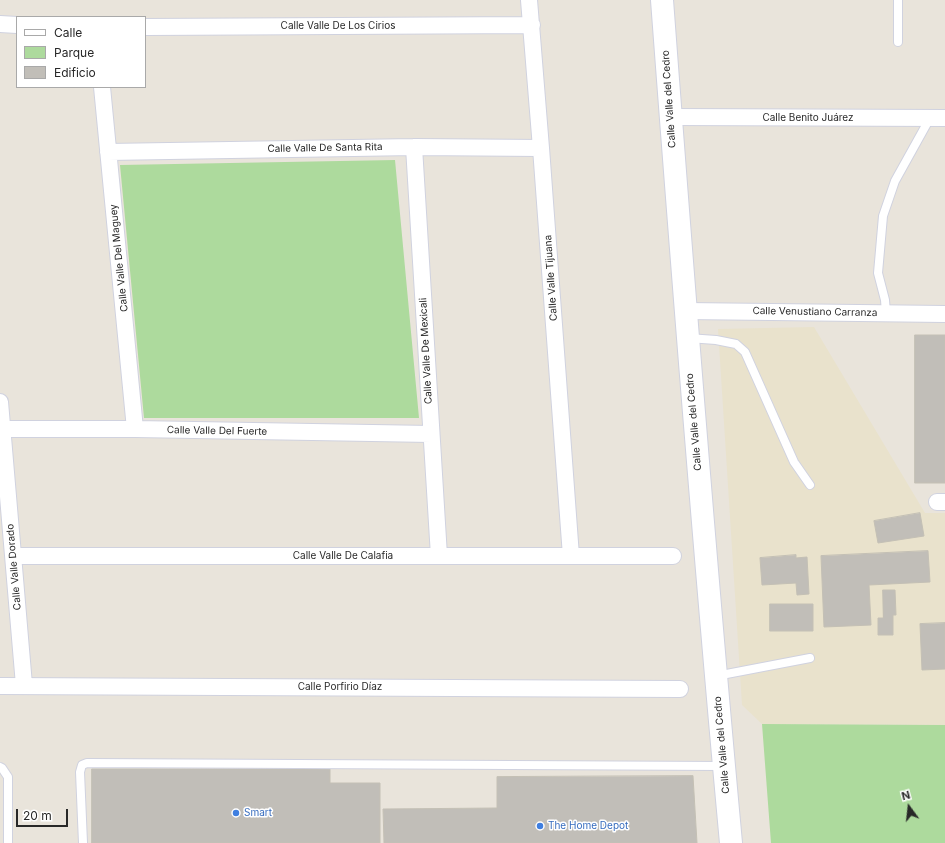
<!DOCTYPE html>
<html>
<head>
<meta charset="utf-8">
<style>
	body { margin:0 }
	#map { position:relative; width:945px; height:843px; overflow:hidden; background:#e9e4db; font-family:Inter,sans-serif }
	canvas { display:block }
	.legend { position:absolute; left:16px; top:16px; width:130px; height:72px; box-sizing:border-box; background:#fff; border:1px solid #a9a9a9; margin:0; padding:5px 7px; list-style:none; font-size:12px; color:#282828 }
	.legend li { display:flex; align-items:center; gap:8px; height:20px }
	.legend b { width:20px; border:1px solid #a9a9a9 }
	.north { position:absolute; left:889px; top:787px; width:40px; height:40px; -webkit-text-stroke:3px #fff; paint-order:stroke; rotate:345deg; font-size:11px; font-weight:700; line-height:16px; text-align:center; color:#282828 }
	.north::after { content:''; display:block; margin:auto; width:14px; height:18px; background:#282828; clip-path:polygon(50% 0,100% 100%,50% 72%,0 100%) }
	.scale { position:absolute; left:16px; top:809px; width:52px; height:18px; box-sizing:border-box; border:2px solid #282828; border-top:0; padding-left:5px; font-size:12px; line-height:14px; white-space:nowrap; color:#282828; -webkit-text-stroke:3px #fff; paint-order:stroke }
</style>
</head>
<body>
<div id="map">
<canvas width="945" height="843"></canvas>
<ul class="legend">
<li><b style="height:5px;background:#fff"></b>Calle</li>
<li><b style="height:11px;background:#adda9d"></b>Parque</li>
<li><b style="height:11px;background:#c1beb8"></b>Edificio</li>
</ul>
<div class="north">N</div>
<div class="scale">20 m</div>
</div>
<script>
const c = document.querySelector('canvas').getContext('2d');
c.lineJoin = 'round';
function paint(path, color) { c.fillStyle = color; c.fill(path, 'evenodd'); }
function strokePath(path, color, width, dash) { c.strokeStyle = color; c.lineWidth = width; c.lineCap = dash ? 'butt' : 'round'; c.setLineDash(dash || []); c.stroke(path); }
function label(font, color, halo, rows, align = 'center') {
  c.font = font + ' Inter,sans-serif'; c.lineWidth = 3; c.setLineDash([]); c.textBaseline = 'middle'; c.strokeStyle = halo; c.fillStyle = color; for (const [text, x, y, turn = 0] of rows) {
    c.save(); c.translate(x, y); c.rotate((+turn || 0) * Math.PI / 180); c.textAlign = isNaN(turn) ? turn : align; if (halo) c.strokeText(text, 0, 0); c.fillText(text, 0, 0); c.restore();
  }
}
const education = new Path2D(`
	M814,327L925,513H945V725L762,724L742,705L718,329Z`);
const green = new Path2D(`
	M395,160L419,418H144L120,165Z
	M762,724L945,725V843H771Z`);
const building = new Path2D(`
	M915,335H945V483H915Z
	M920,513L924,536L878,543L874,521Z
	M928,551L930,582L869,585L871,625L824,627L821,556Z
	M796,555V558L807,557L809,594L797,595L796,583L762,585L760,558Z
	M883,590H895L896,615H893V635H878V618H883Z
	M770,604H813V631H770Z
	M945,623V669L922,670L920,624Z
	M92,769H330V783H380V843H92Z
	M693,776L697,843H384L383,809L497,808V777Z`);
const lane = new Path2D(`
	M898,0V42
	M886,313L885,300L878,273L883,216L895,181L930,118
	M688,338L716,340L736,344L745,352L794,462L810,485
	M716,676L810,658
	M0,767L2,768L8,777V843
	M83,843L80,772L82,765L87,763L723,766`);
const street = new Path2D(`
	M529,0L541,148L571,556
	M0,24L17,25
	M145,27L532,25
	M102,87L135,429
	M671,117L945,118
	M414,147L439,556
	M108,152L414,147L541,148
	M685,311L945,314
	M0,402L24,685
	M2,429H135L431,434
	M937,502H945
	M13,556H673
	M0,686L680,689`);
const secondary = new Path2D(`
	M662,0C683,281 705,562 731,843`);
const markers = [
	[236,813,4,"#3f7fe0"],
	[540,826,4,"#3f7fe0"]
];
const streetNames = [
	["Calle Valle De Los Cirios",338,26],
	["Calle Valle del Cedro",669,99,-94],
	["Calle Benito Juárez",808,118],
	["Calle Valle De Santa Rita",325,148,-1],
	["Calle Valle Del Maguey",119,258,-96],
	["Calle Valle Tijuana",551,278,-94],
	["Calle Venustiano Carranza",815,312,1],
	["Calle Valle De Mexicali",426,351,-93],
	["Calle Valle del Cedro",694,422,-95],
	["Calle Valle Del Fuerte",217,431,1],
	["Calle Valle De Calafia",343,556],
	["Calle Valle Dorado",14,567,-95],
	["Calle Porfirio Díaz",340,687],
	["Calle Valle del Cedro",722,745,-95]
];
const shopNames = [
	["Smart",244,813],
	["The Home Depot",548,826]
];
paint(education, '#e9e2cc');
paint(green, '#adda9d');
paint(building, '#c1beb8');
strokePath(building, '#c4c0b5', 1);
strokePath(lane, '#d0d2df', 10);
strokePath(street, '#d0d2df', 18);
strokePath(secondary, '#d0d2df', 24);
strokePath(lane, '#fff', 8);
strokePath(street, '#fff', 16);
strokePath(secondary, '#fff', 22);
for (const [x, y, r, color] of markers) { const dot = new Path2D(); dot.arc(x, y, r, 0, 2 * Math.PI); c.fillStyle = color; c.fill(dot); strokePath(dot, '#fff', 1.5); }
label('10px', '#282828', '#fff', streetNames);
label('10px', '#366cbe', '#fff', shopNames, 'left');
</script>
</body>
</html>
